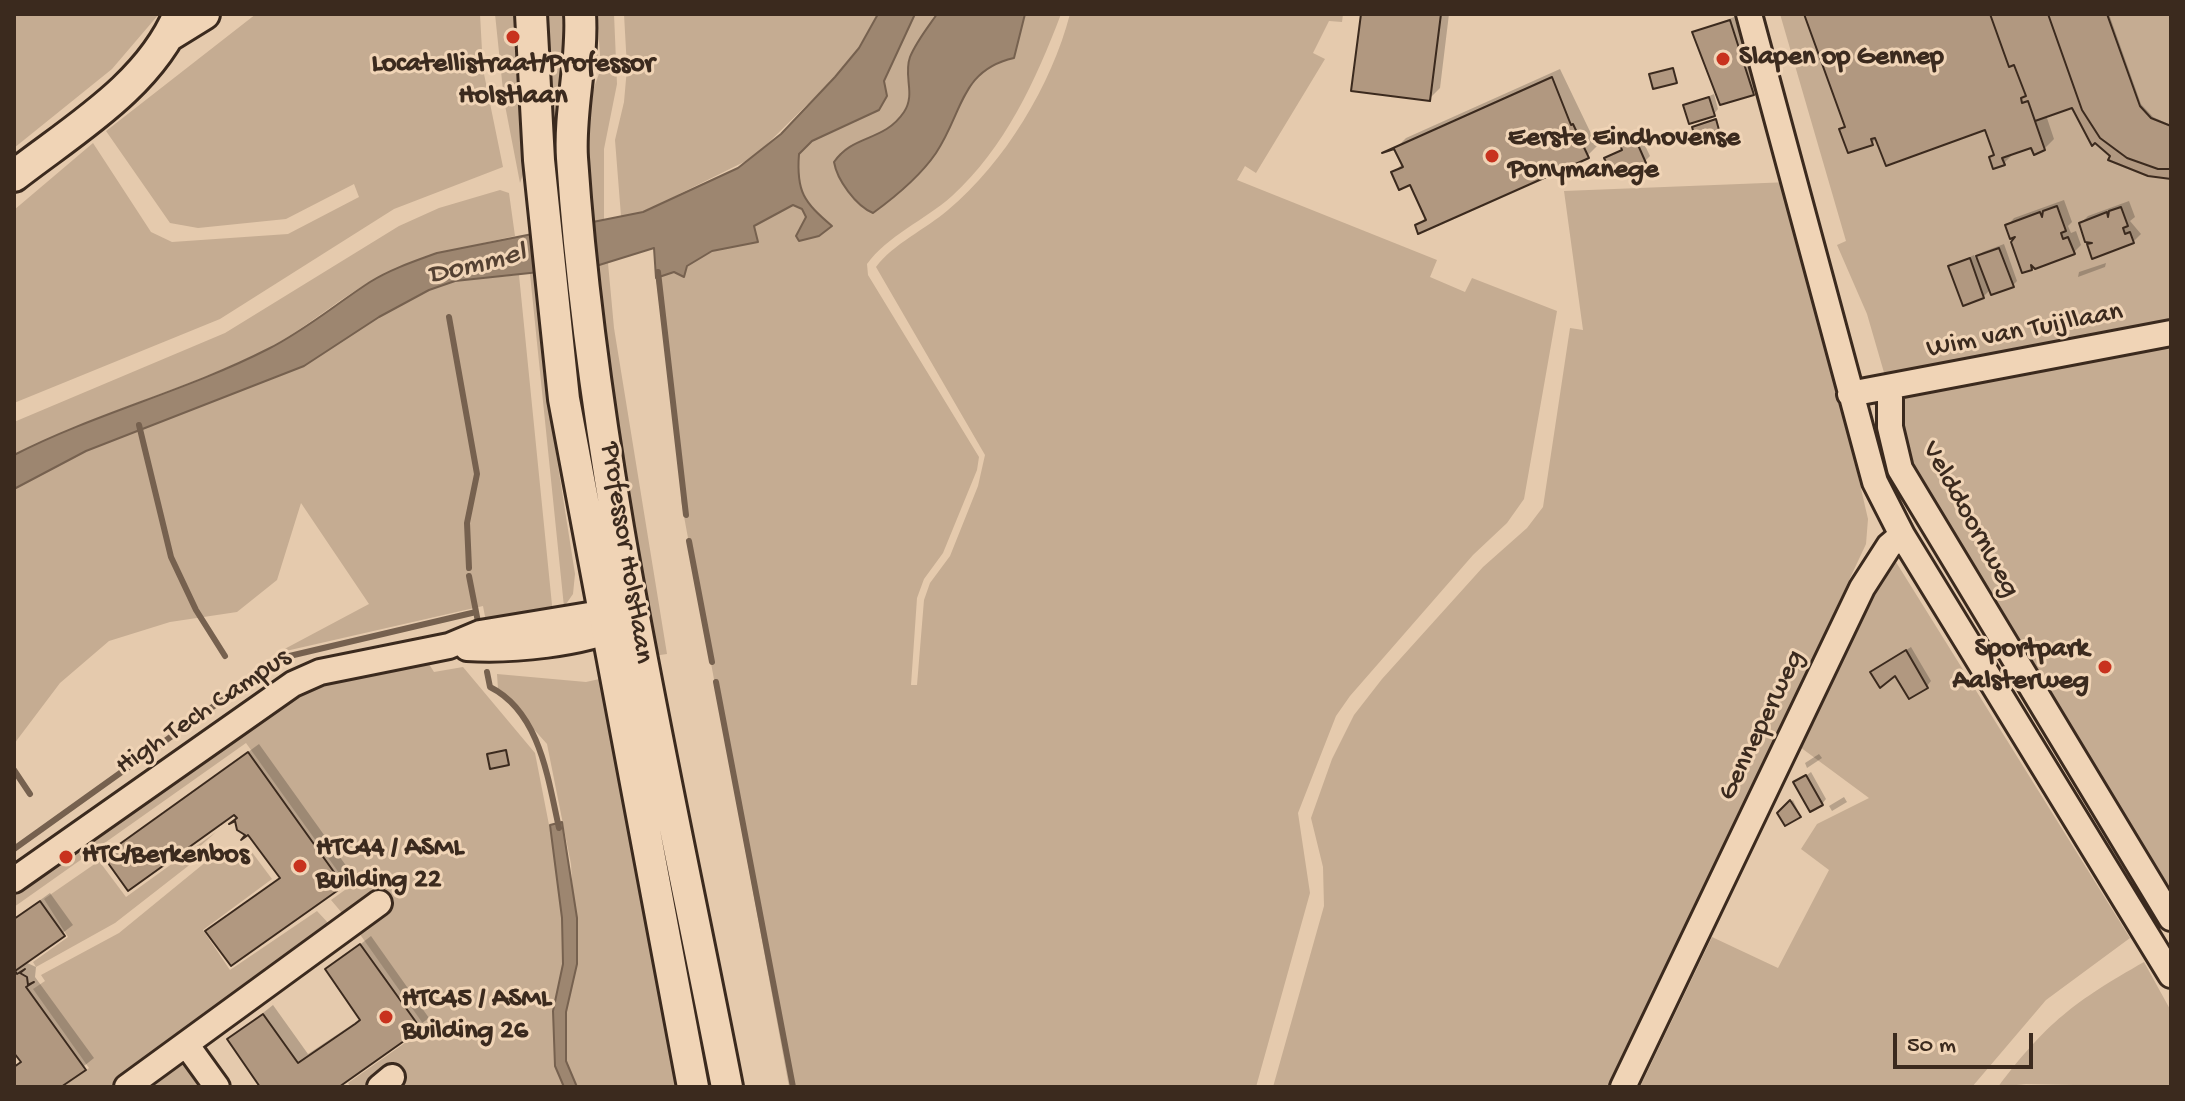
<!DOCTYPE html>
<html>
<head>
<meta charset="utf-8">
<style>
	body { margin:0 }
	#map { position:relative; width:2185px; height:1101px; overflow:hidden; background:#e5caad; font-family:"Gochi Hand",sans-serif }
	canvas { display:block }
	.frame { position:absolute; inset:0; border:16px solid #3b2a1e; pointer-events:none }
	.scale { position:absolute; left:1893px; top:1033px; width:140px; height:36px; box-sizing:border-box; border:4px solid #3b2a1e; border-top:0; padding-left:10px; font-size:24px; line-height:28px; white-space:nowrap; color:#3b2a1e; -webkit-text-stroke:6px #f0d4b6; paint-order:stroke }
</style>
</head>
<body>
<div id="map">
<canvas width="2185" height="1101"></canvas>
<div class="frame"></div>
<div class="scale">50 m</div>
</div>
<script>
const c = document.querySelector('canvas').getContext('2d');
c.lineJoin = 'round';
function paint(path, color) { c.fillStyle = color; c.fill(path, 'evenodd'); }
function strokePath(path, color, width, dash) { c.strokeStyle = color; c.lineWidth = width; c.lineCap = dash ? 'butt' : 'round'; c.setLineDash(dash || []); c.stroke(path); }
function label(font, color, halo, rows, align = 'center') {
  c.font = font + ' "Gochi Hand",sans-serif'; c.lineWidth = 6; c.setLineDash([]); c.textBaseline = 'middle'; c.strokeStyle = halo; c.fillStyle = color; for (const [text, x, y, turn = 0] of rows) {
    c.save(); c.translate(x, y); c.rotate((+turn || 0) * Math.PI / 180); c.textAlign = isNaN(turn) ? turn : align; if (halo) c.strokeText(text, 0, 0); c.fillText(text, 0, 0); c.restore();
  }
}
const green = new Path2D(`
	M14,14H159L112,69L14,148Z
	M256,14H480L483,69L503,167L394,209L220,319L14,403V210L93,143L151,232L172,242L288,234L359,197L354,184L286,219L198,228L170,223L106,131Z
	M495,14H515L517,60L527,100L530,154L520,183L504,100Z
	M540,14H562L566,227L558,228Z
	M597,14H614L617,84L604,149V222L590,225L585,184L587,107L601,68Z
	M624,14H878L858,48L835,77L754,157L643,212L621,216L615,140L624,102L627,68Z
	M915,14H937C929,28 918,42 911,56C900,79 924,111 885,133C870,142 854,142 840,153C843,177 848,202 873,213C895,197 921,175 936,153C963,112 960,71 1014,58L1025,14H1061C1036,80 1005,148 952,196C925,220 887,236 867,264L868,275L979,457L977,470L943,553L924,579L917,598L911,685H917L924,600L930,583L950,556L978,486L985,455L876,267C893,244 926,229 948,210C1005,162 1051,86 1070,14H1343L1342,22L1329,21L1313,53L1325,59L1256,173L1245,166L1237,180L1437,260L1430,277L1465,292L1472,278L1557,311L1524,499L1507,523L1473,555L1350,696L1336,716L1298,813L1310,893L1256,1087H789L681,500L683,492L656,278L712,251L758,242L753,226L793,205L802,209L806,217L796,235L824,220L816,217L796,183L799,154L812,141L855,122L887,96L884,81Z
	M1780,14H2171V902L1912,469L1867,314L1837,245L1846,241Z
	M1790,182L1868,519L1866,544L1612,1087H1273L1324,906L1323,867L1311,818L1332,759L1354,715L1382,679L1483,567L1527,528L1543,507L1570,328L1583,330L1564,191Z
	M500,190L509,193L515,236C466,247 420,256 375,279C334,301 300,334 257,354C177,392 92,415 14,455V422L225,333L399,226L439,208Z
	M608,263L614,328L667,654L653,656L611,414L596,266Z
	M538,273L551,421L575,574L573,594L564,607L530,274Z
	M519,275L553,615L487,627L483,606L277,653L369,604L301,503L277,580L237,612L170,622L109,641L60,683L14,744V489L86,451L304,366L379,317L429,290L455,281Z
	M1891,554L2130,938L2046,1000L1972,1087H1640L1712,937L1778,968L1829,870L1801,849L1817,824L1869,798L1800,747Z
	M427,661L434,672L463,667L535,753L557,866L562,918L563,964L553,1011L555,1066L564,1087H351L348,1083L426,1028L359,933L331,900L349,887L246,743L14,907V890L286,696L322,682Z
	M497,674L586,682L604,678L683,1087H577L566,1061V1012L577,964L571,864L547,744L498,689Z
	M216,832L188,857L192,863L115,923L36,967L33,962L68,937L44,899L99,861L126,897Z
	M251,851L272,879L203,930L230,970L317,911L331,926L109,1087H63L89,1068L33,989L45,981L41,975L119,933L218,852L229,865Z
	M2144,962L2171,1011V1087L2026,1084L1998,1087C2046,1023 2075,1001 2144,962Z
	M184,1055L207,1087H140Z`);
const water = new Path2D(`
	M878,14H915L884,81L887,96L879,110L812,141L799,154C796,192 804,202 832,226L819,236L799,241L796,236L806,217L802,209L793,205L754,226L758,242L712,251L687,266L684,277L674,272L656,278L654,248L596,266L455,281L429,290L379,317L304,366L86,451L14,489V455C96,413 186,391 268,349C304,331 336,304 370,282C391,269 415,261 437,253L643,212L738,168L781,134L835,77L859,48Z
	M937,14H1025L1014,58C960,70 963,113 936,153C921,175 895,197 873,213C856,206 837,180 834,162C853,134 884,142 904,112C916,94 903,76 910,57C916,42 928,27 937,14Z
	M562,822L577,918V964L566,1012V1061L577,1087H564L555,1066L553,1011L563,964L562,918L550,825Z`);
const shadow = new Path2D(`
	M1363,14H1449L1440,88L1429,99Z
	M1806,14H2109L2141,104L2153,117L2171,125V175L2073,105L2046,115L2054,139L2044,149L2032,145L2014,153L2004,163L1991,158L1996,153L1986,128L1877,138L1872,143L1842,129L1846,125Z
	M1734,17L1758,88L1753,93L1694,33Z
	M1560,69L1597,146L1587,156L1417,226L1427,216L1411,182L1393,173L1403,163L1396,148L1406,138Z
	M1714,94L1718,109L1714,114L1686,106Z
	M1640,135L1650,156L1645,161L1606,159L1623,149L1627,141Z
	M2064,200L2072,222L2068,226L2071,233L2076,231L2081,245L2074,252L2031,268L2021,233L2007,226L2014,218Z
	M2129,201L2135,217L2130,221L2141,234L2133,242L2089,245L2093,241L2081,223L2088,216Z
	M2004,244L2017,281L2012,286L1991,289L1983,297L1950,267L1974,255L1976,259L1983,252Z
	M2106,263L2105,267L2078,277L2079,272Z
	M1911,647L1931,681L1927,686L1877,668Z
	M259,744L352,874L342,884L208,931L281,877L236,812L105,856Z
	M1819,754L1822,758L1807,768L1805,763Z
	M1811,772L1826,799L1822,804L1796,783Z
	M1844,797L1847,802L1832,811L1829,806Z
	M1793,800L1800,815L1779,813Z
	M50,893L73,925L25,962L36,967L35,977L94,1058L58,1087H14V1067L22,1061L14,1049V919Z
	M371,936L429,1018L335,1087H263L230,1039L273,1005L308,1054L362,1018L327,970Z`);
const stream = new Path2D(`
	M658,272L686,515
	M449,317L477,474L467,523L469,568
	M139,425L171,557L196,610L225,656
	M689,541L712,662
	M469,576L479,627
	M487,672L490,687C540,712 548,779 559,828
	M716,682L793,1087
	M14,770L30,794
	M14,849L281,658L476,612`);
const building = new Path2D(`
	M1361,14H1441L1430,101L1351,91Z
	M1804,14H1990L2009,67L2014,65L2026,96L2021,98L2022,103L2028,101L2045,150L2034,155L2031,148L2002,158L2005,165L1993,169L1989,157L1994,155L1985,130L1886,166L1875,138L1871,139L1873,145L1848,153L1839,129L1845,127Z
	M1990,14H2048L2082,110L2100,138L2127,158L2158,169H2171V179L2148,176L2108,160L2110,156L2095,143L2092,146L2072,108L2035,121L2028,101L2022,103L2021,98L2026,96L2014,65L2009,67Z
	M2048,14H2107L2140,106L2151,118L2171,126V169H2158L2127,158L2100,138L2082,110Z
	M1730,20L1754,95L1720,105L1692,32Z
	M1673,68L1677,83L1653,89L1649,74Z
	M1552,77L1571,125L1573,124L1589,158L1418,234L1415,225L1426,220L1410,185L1399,190L1391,172L1403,167L1394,149L1382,153Z
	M1709,97L1715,116L1689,124L1683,105Z
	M1716,119L1719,130L1695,137L1692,127Z
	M1635,138L1646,163L1613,177L1604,158L1622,150L1620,145Z
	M2057,206L2066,231L2061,233L2063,239L2068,237L2075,254L2035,269L2031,265L2032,270L2022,273L2011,242L2015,237L2010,239L2005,225L2040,212L2042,217L2043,211Z
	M2121,207L2128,226L2123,228L2125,234L2130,232L2134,243L2092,259L2087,244L2092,243L2085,242L2079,223L2107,212L2108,217L2109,211Z
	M1999,248L2014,287L1991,295L1976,256Z
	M1970,258L1984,298L1963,306L1948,266Z
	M1906,650L1928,688L1909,699L1895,676L1880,688L1870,672Z
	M506,750L509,765L490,769L487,754Z
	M248,752L344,886L231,966L205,931L280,878L248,835L241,840L245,835L237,830L235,821L229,824L237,818L234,815L128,891L103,856Z
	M1806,775L1823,805L1810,812L1793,782Z
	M1790,800L1801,817L1785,826L1777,813Z
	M40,901L65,936L15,971L17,974L25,969L20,973L27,977L28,985L34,982L26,987L86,1070L61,1087H14V1067L21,1062L14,1053V919Z
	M360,944L421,1029L339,1087H260L227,1039L263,1014L298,1063L355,1024L360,1020L325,969Z`);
const minor = new Path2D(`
	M1749,14L1875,482L1902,535L2171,975
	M1890,389V427L1900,469L2171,918
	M1850,394L2171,333
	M467,648C510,651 584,644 623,625
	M14,880L293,684L320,672L449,646L480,633L601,613L622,617
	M186,1044L217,1087
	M127,1087L379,903
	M380,1087L392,1077
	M1623,1087L1862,588L1889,546L1902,535`);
const major = new Path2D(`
	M531,14L539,160L564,399L693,1087
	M580,14C583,62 569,111 572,158C593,468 668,783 727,1087
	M170,35L204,14
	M14,176C73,130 149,86 179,14`);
const markers = [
	[513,37,8,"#c8321e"],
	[1723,59,8,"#c8321e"],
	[1492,156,8,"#c8321e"],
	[2105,667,8,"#c8321e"],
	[66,857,8,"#c8321e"],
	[300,866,8,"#c8321e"],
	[386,1017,8,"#c8321e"]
];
const poiNames = [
	["Slapen op Gennep",1739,59],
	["Locatellistraat/Professor",513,66,"center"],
	["Holstlaan",513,98,"center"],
	["Eerste Eindhovense",1508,140],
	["Ponymanege",1508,172],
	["Sportpark",2089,651,"right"],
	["Aalsterweg",2089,683,"right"],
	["HTC44 / ASML",316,850],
	["Building 22",316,882],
	["HTC/Berkenbos",82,857],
	["HTC45 / ASML",402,1001],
	["Building 26",402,1033]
];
const streetNames = [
	["Wim van Tuijllaan",2025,332,-11],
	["Velddoornweg",1969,520,61],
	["Professor Holstlaan",625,553,81],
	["High Tech Campus",204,713,-34],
	["Genneperweg",1763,726,-64]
];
const waterNames = [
	["Dommel",477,266,-14]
];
paint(green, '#c5ac92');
paint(water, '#9d8670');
strokePath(water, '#76614f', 2);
paint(shadow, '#0003');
strokePath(stream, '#76614f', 6);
paint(building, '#b19880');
strokePath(building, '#3b2a1e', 2);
strokePath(minor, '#3b2a1e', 30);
strokePath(major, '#3b2a1e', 36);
strokePath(minor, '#f0d4b6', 24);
strokePath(major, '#f0d4b6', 30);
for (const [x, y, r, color] of markers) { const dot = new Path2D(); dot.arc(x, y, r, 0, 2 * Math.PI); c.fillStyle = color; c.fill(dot); strokePath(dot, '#f0d4b6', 3); }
label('bold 28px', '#3b2a1e', '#f0d4b6', poiNames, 'left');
label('28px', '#3b2a1e', '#f0d4b6', streetNames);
label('italic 30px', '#544132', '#f0d4b6', waterNames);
</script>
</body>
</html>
